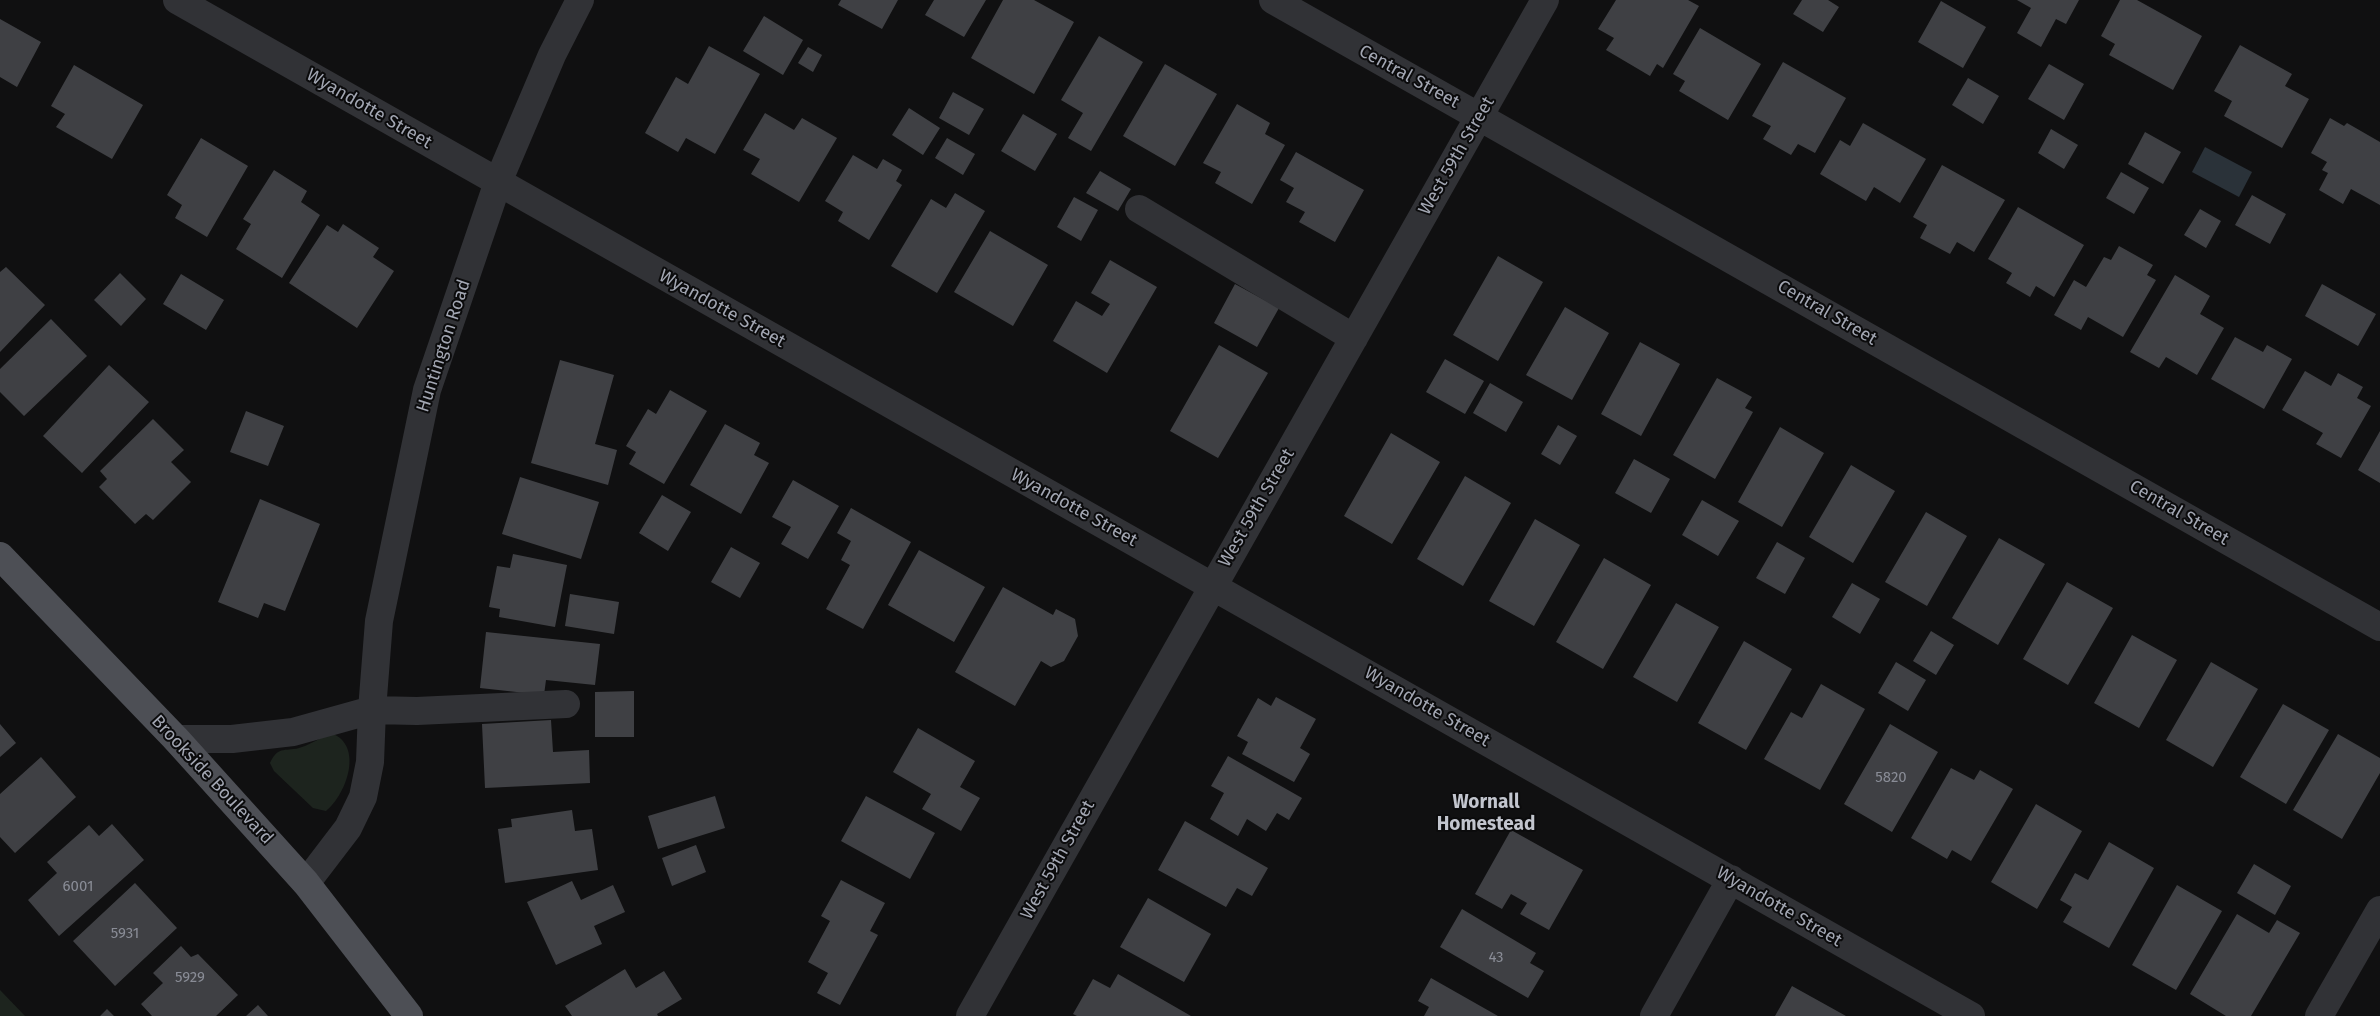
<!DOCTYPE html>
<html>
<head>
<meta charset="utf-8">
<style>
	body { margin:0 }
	canvas { display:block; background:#101011 }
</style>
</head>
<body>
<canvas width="2380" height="1016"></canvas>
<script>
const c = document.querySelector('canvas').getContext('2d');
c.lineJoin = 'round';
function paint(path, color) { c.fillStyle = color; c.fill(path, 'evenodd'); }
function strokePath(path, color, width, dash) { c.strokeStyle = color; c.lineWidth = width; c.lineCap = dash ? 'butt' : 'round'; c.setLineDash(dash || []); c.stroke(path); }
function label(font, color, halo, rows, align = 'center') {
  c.font = font + ' "Fira Sans",sans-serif'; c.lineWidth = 4; c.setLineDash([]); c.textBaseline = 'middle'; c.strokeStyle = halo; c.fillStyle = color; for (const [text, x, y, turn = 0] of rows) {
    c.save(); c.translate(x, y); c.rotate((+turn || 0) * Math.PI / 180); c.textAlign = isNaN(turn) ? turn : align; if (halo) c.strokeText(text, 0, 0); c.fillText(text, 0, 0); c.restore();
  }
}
const green = new Path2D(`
	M331,733C364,745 347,794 326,811L313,808L274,771L270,763C279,744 286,753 302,747C312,744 321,737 331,733Z
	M0,990L25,1016H0Z`);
const water = new Path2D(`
	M2205,147L2252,172L2239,197L2192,172Z`);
const building = new Path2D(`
	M841,0H898L882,29L838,5Z
	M934,0H986L964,37L925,15Z
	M1003,0H1034L1074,22L1034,94L971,58Z
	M1616,0H1688L1699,6L1663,68L1657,64L1650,76L1606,50L1614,38L1598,29Z
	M1802,0H1828L1839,7L1823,32L1793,14Z
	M2017,0H2079L2066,24L2056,19L2041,47L2017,33L2031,8Z
	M2120,0H2137L2202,36L2173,90L2109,55L2115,44L2101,36Z
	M1941,1L1986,27L1963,68L1918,42Z
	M764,16L803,40L783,75L743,51Z
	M0,19L41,42L17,87L0,77Z
	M1700,28L1761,64L1728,120L1679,91L1685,81L1673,74Z
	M1099,36L1143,62L1091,151L1068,138L1083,113L1061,100Z
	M2240,45L2292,74L2285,86L2309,99L2282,148L2224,116L2232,101L2214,91Z
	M709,46L760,74L715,154L686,138L678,152L645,133L676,77L688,84Z
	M808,47L822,55L813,72L798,63Z
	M1783,62L1846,98L1815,153L1798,144L1791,155L1763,139L1771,126L1752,116Z
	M1165,64L1217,94L1175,166L1123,136Z
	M2049,64L2084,84L2064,120L2028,99Z
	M74,65L143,105L112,159L56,127L65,114L51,106Z
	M1968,78L1999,96L1983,124L1952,105Z
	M953,92L984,109L969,135L939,118Z
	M1237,104L1270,123L1265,134L1285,145L1252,204L1215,183L1221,172L1203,163Z
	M909,108L940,128L923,155L892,135Z
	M765,113L794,130L802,118L837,138L799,202L751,174L760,159L743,150Z
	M1023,114L1057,134L1035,171L1001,151Z
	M2330,118L2344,126L2347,123L2380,142V205L2351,189L2343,204L2319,190L2328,173L2322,170L2327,162L2311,153Z
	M1863,123L1926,159L1900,203L1874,187L1866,201L1820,174L1840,140L1850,146Z
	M2051,129L2078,145L2064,169L2038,153Z
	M2145,132L2181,152L2163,184L2128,164Z
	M201,138L248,166L207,237L175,218L182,205L167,195Z
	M947,138L975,154L963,175L935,158Z
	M1296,152L1364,190L1335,242L1299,222L1305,212L1286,202L1294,188L1280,180Z
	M853,155L877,169L883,159L902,170L896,181L902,185L869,240L838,221L843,212L825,201Z
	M1942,165L2005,200L1974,252L1957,242L1950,254L1920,238L1927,225L1913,217Z
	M274,170L307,191L301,202L320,215L282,278L236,249L251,224L243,219Z
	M1100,171L1131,189L1118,211L1086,193Z
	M2121,172L2149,188L2134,214L2106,198Z
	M955,193L985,211L937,293L891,266L931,199L946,208Z
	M2252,195L2286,214L2270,244L2235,225Z
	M1074,197L1098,210L1081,241L1057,227Z
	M2018,207L2084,245L2054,297L2036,286L2030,297L2006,283L2012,273L1988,259Z
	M2200,209L2221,221L2206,248L2184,235Z
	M343,224L379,248L373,257L394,271L357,328L289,283L327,225L338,232Z
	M990,231L1048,265L1013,326L954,292Z
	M2119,246L2153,265L2147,275L2156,280L2123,337L2088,317L2081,330L2054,315L2074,280L2086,287L2104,257L2111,260Z
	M1498,256L1543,282L1498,361L1453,335Z
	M1110,260L1157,287L1107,373L1053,341L1076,301L1102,316L1110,304L1091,293Z
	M6,267L45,305L0,352V272Z
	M120,273L146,299L121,326L94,300Z
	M181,274L224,300L206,330L163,304Z
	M2175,275L2210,296L2200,314L2224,328L2197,375L2166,357L2159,368L2130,352Z
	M1235,284L1279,308L1257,347L1214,323Z
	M2322,284L2376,314L2358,346L2305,316Z
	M1565,307L1609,333L1572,400L1526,375Z
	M51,319L87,356L24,416L0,392V369Z
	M2235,337L2263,352L2267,345L2292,359L2264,409L2211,379Z
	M1640,342L1680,364L1641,436L1601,414Z
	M1219,345L1268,373L1218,458L1170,431Z
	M1445,359L1484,381L1465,414L1426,392Z
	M560,360L614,375L595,444L617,450L608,485L531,463Z
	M109,365L149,402L82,473L43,436Z
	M2305,371L2331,386L2338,373L2363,387L2357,398L2371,406L2341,458L2316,444L2323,433L2282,410Z
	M1717,378L1752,397L1745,408L1753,412L1715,479L1673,455Z
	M1490,383L1523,402L1506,432L1473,413Z
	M670,390L707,411L664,484L629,464L636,452L626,446L648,409L656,414Z
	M246,411L284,426L268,466L230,452Z
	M153,419L184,450L171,462L191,482L153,520L146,514L135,524L99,487L107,479L100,471Z
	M725,424L760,443L754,455L769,463L741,514L690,485Z
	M1558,425L1577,436L1560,465L1541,454Z
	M1780,427L1824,453L1782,527L1738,502Z
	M2380,431V483L2358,470Z
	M1391,433L1440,462L1392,544L1344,516Z
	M1634,459L1670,479L1651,513L1615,493Z
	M1851,465L1895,491L1853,563L1809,537Z
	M1465,476L1511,503L1463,586L1417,559Z
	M520,477L599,502L581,559L502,534Z
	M793,480L839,506L808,559L781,544L791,527L772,517Z
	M662,495L691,512L668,551L639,533Z
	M260,499L320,524L285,611L264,603L258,618L218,602Z
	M1702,500L1739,521L1718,556L1682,535Z
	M851,508L911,542L863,629L826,609L850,565L841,560L851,541L837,533Z
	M1926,512L1967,536L1927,606L1885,582Z
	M1535,519L1580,545L1534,626L1489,601Z
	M1999,538L2045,564L1998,645L1952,618Z
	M1777,542L1805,558L1785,594L1756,578Z
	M731,547L760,563L740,598L711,582Z
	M919,550L985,587L954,642L888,605Z
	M513,554L567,565L555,627L499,617L500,609L489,607L497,566L510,568Z
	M1604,558L1651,585L1603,669L1556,642Z
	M2067,582L2113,608L2068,685L2023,659Z
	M1852,583L1880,599L1860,634L1832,617Z
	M1003,587L1053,615L1056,609L1075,619L1078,636L1064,661L1051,667L1041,661L1015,706L955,672Z
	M570,594L619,602L614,634L565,626Z
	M1676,603L1719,627L1677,702L1633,677Z
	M1931,631L1954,645L1936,675L1913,661Z
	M486,632L600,644L595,685L546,680L544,695L480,688Z
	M2132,635L2177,660L2139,728L2094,703Z
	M1744,641L1792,669L1746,750L1698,723Z
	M1896,662L1926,680L1908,711L1878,693Z
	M2211,662L2258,689L2213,767L2166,740Z
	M1821,684L1865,709L1820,790L1764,759L1791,712L1802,718Z
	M634,691V737H595V692Z
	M1276,697L1316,719L1300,748L1310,754L1294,782L1242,754L1248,742L1237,736L1258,698L1271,706Z
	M2283,704L2329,730L2286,804L2240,777Z
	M551,720L553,752L589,750L590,783L485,788L482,724Z
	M0,724L16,743L0,757Z
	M1890,724L1938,752L1892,832L1844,804Z
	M918,728L975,761L960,787L980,798L961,831L922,809L931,794L893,772Z
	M2338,734L2380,758V773L2342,839L2293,810Z
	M1228,756L1302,798L1289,820L1277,813L1266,831L1247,819L1238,836L1210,819L1224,793L1211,786Z
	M41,757L76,797L15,853L0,837V794Z
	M1951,768L1974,780L1980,770L2013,789L1971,861L1952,850L1947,859L1911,838Z
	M715,796L725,828L658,849L648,816Z
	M866,796L935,833L910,879L841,841Z
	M2036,804L2082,831L2037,909L1991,882Z
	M572,810L575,831L592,829L598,870L505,883L498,829L512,827L511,819Z
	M1185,821L1268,868L1252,896L1237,888L1226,907L1158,870Z
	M112,824L144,860L59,936L28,900L57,873L47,862L89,825L99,836Z
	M1511,830L1583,870L1549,930L1520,914L1527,903L1511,894L1502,909L1475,894Z
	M2109,842L2154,868L2109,948L2063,922L2072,907L2060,900L2075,873L2088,880Z
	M696,845L706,872L672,886L662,858Z
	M2254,864L2291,886L2275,915L2237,893Z
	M841,880L885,903L870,931L878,935L840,1005L817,993L828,973L808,962L830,921L821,916Z
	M572,881L581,900L613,885L625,912L594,926L602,944L556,965L527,902Z
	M135,883L177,928L115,986L73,941Z
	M2177,885L2222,911L2176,990L2132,965Z
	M1148,898L1211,934L1184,982L1120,947Z
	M1462,909L1536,953L1530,963L1544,971L1528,998L1440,947Z
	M2237,914L2269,933L2277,920L2300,933L2251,1016H2226L2190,994Z
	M181,946L191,957L198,954L238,995L216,1016H152L141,1004L163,983L153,973Z
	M625,969L636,988L664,971L682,999L657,1014L658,1016H572L565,1006Z
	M1118,974L1191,1016H1077L1073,1014L1093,979L1110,988Z
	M1431,978L1498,1016H1424L1429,1007L1418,1001Z
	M1792,986L1846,1016H1775Z
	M258,1005L268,1016H246Z
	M107,1009L114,1016H100Z`);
const minor = new Path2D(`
	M177,0L1971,1016
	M1273,0L2380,627
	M1139,209L1354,338
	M176,739H232L293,732L372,710L417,711L566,704
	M306,883L348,828L363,797L370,762L372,710L379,621L427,390L498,182L552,55L580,0
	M970,1016L1545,0
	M1654,1016L1731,879
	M2319,1016L2380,910`);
const major = new Path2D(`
	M0,556L176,739L306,883L409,1016`);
const numberNames = [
	["5820",1891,778],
	["6001",78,887],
	["5931",125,934],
	["43",1496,958],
	["5929",190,978]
];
const streetNames = [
	["Central Street",1409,77,29],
	["Wyandotte Street",369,109,30],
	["West 59th Street",1457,156,-60],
	["Wyandotte Street",722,309,29],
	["Central Street",1827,313,30],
	["Huntington Road",444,346,-72],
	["Wyandotte Street",1074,508,29],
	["West 59th Street",1257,508,-60],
	["Central Street",2179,513,30],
	["Wyandotte Street",1427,707,30],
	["Brookside Boulevard",212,780,47],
	["West 59th Street",1058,860,-61],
	["Wyandotte Street",1779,907,30]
];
const neighbourhoodNames = [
	["Wornall",1486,803],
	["Homestead",1486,825]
];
paint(green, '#1d241e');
paint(water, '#2a3239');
paint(building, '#3f4044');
strokePath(minor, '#313236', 28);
strokePath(major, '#4d4f55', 28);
label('15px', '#898c96', null, numberNames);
label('18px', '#a2a6b2', '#0b0b0c', streetNames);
label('bold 19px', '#c2c5ce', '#0b0b0c', neighbourhoodNames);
</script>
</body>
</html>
